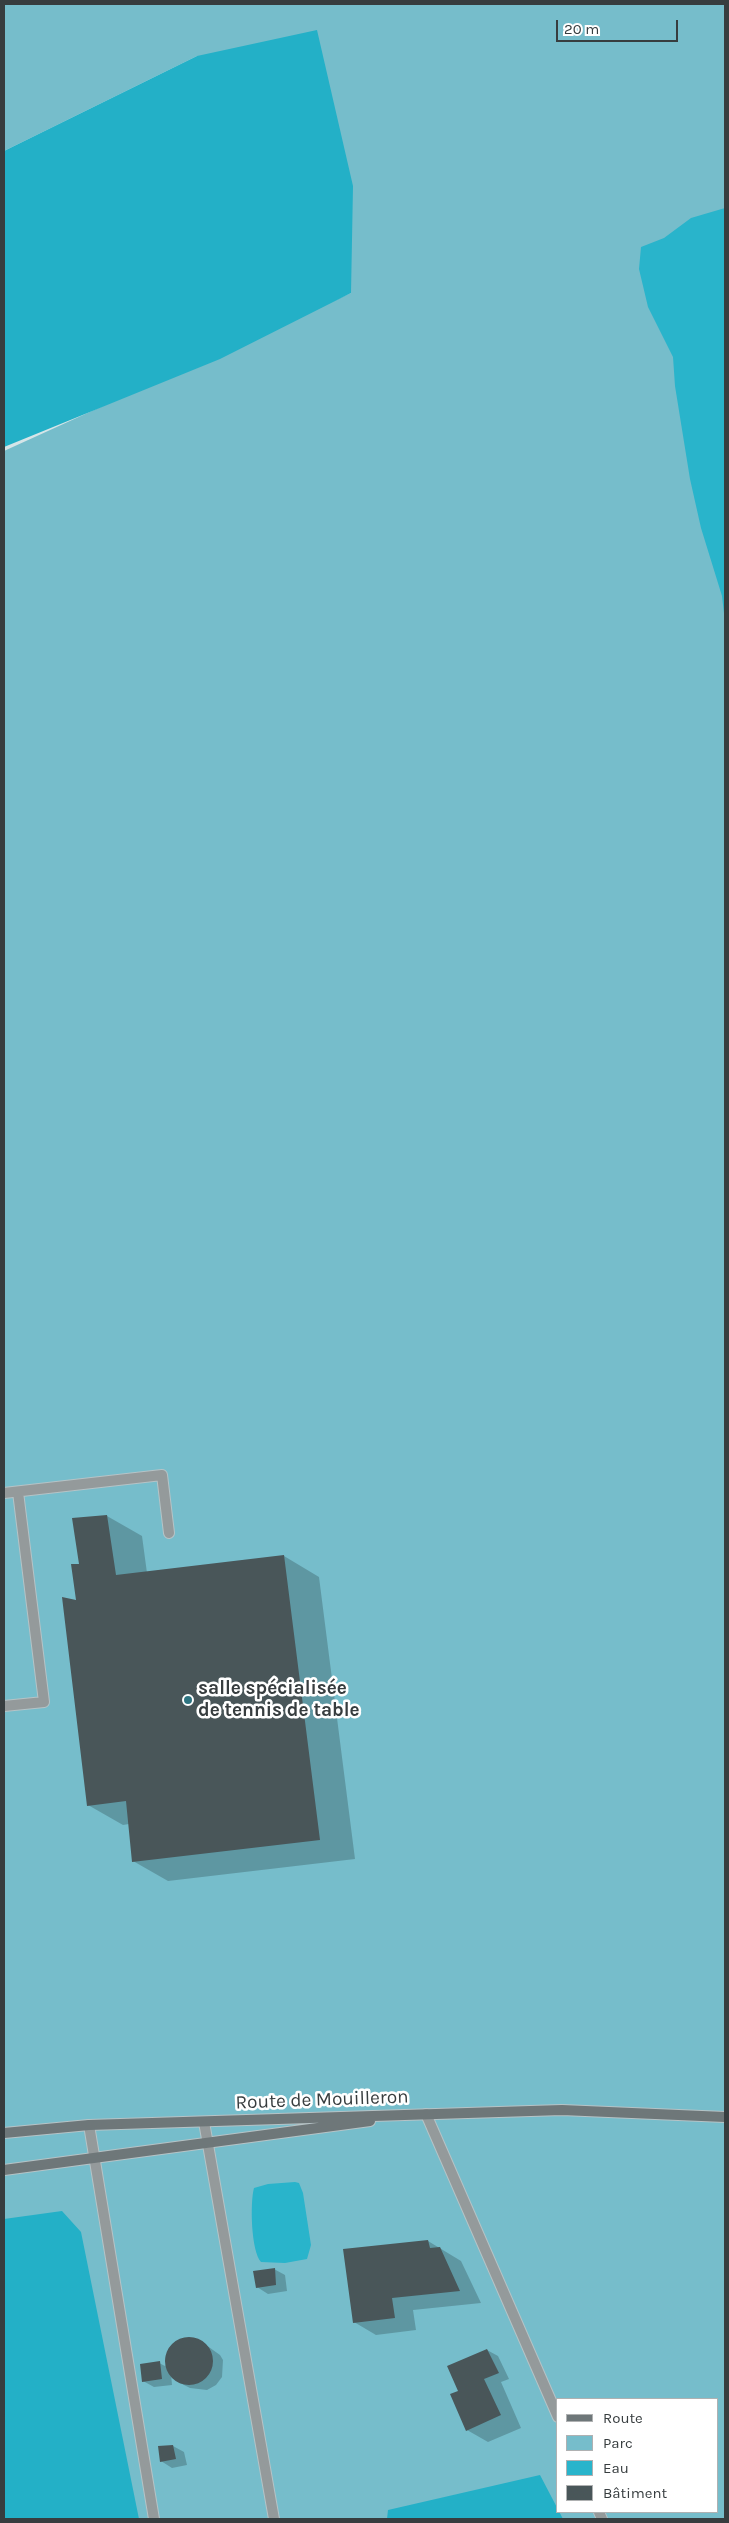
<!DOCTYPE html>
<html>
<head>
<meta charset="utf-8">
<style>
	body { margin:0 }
	#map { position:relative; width:729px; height:2523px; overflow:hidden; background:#d6e5e8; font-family:Karla,sans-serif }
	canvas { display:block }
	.frame { position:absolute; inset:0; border:5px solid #373d3f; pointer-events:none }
	.legend { position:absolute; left:556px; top:2398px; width:162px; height:115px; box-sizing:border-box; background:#fff; border:1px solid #afb1b2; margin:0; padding:6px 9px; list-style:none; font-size:15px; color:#373d3f }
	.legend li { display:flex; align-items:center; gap:10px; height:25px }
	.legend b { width:25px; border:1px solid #afb1b2 }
	.scale { position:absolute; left:556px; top:20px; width:122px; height:22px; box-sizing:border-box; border:2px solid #373d3f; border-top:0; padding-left:6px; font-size:15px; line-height:18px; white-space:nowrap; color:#373d3f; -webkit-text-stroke:4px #fff; paint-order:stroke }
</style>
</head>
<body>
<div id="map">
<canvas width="729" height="2523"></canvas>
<div class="frame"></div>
<ul class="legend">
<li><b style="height:6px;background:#6e7779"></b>Route</li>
<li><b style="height:14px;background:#76bdcb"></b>Parc</li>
<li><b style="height:14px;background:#29b4cb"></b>Eau</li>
<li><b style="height:14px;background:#495659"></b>Bâtiment</li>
</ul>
<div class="scale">20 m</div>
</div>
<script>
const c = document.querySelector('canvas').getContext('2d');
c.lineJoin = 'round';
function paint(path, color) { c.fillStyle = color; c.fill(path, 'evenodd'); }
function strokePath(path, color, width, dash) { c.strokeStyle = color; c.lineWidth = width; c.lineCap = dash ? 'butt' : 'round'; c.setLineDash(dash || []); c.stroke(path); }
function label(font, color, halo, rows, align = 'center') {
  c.font = font + ' Karla,sans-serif'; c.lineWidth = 5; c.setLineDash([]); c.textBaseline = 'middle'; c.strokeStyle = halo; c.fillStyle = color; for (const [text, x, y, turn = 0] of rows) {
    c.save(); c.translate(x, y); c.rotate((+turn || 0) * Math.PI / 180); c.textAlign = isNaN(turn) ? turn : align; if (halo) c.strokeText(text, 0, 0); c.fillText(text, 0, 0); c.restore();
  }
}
const green = new Path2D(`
	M4,4H725V2519H117L4,2226V451L351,293L197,56L4,151ZM558,2399H718V2512H558Z`);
const forest = new Path2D(`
	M317,30L353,186L351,293L220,359L4,447V151L197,56Z
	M62,2211L81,2232L139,2519H4V2219Z
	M540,2475L563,2519H387L388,2510Z`);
const water = new Path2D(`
	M725,208V622L722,596L701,528L690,479L675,386L673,357L648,307L639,269L641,247L664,238L691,218Z
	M295,2182L299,2183L303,2193L311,2245L307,2259L285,2263L261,2262C251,2251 250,2202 254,2188L268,2184Z`);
const shadow = new Path2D(`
	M107,1516L142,1536L147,1573L284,1556L319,1577L355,1859L168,1881L133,1861L129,1824L123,1825L88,1805L77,1602L80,1566L74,1519Z
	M428,2241L461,2261L481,2303L413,2310L416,2330L376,2335L354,2322Z
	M274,2269L285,2275L287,2291L268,2294L257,2287Z
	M183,2338L199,2340L220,2355L223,2360L222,2377L216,2385L207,2390L190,2388L178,2382L171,2373L172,2385L154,2387L143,2381L159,2363L167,2367L165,2359L169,2349Z
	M487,2350L498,2356L509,2379L501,2382L521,2428L488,2442L467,2430L459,2391Z
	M173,2446L184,2452L187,2465L172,2468L161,2461L159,2447Z`);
const building = new Path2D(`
	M107,1515L116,1575L284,1555L320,1840L132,1862L126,1801L87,1806L62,1597L76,1600L71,1564H79L72,1518Z
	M428,2240L430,2248L440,2247L460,2291L392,2298L395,2318L353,2323L343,2249Z
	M275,2268L276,2285L256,2288L253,2271Z
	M165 2361a24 24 0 1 1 48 0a24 24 0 1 1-48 0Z
	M487,2349L499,2373L484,2379L501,2415L466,2431L450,2394L458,2391L447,2366Z
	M160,2361L162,2379L142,2382L140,2364Z
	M173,2445L176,2459L160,2462L158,2446Z`);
const lane = new Path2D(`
	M4,1493L162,1475L169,1533
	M4,1706L44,1702L18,1492
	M426,2114L558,2417
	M204,2122L274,2519
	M89,2125L154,2519
	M599,2512L602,2519`);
const secondary = new Path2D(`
	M4,2133L89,2125L562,2110L725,2117
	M4,2170L370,2121`);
const markers = [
	[188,1700,5,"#2e7481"]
];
const poiNames = [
	["salle spécialisée",198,1689],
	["de tennis de table",198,1711]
];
const streetNames = [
	["Route de Mouilleron",322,2100,-2]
];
paint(green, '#76bdcb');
paint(forest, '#23b0c7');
paint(water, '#29b4cb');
paint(shadow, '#0003');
paint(building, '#495659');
strokePath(lane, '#b6c3c6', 12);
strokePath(secondary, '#b6c3c6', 12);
strokePath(lane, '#949a9b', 10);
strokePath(secondary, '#6e7779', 10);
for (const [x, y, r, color] of markers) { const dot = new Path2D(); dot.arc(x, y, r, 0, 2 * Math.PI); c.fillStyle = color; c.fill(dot); strokePath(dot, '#fff', 2); }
label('bold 19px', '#373d3f', '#fff', poiNames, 'left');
label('19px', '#373d3f', '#fff', streetNames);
</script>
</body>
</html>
